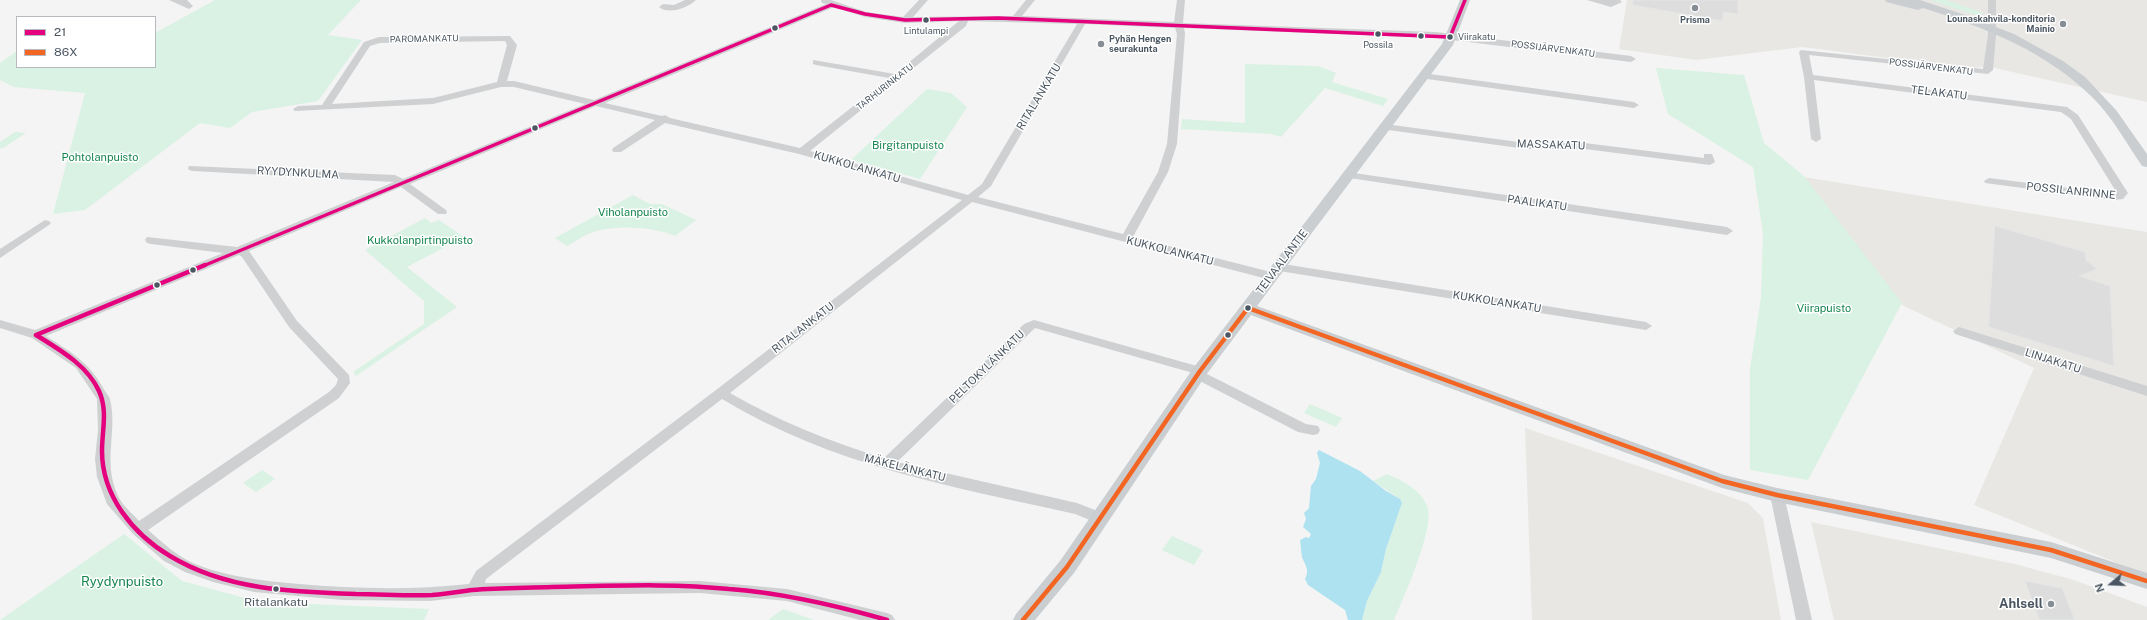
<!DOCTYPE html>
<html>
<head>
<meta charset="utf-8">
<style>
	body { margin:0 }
	#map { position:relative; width:2147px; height:620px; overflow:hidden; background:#f4f4f4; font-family:"Public Sans",sans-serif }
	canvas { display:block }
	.legend { position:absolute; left:16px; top:16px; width:140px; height:52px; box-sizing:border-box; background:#fff; border:1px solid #b7bbc0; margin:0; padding:5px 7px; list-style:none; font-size:12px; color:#4a5661 }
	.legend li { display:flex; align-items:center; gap:8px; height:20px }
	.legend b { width:20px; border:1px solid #b7bbc0 }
	.north { position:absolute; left:2091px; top:564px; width:40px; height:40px; -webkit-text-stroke:3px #fff; paint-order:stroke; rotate:251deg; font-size:11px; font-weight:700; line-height:16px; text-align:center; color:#4a5661 }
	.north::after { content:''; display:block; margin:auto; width:14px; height:18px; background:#4a5661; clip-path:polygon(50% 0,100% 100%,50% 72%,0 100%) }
</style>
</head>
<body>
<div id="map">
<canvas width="2147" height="620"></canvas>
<ul class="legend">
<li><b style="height:5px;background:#e5007d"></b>21</li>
<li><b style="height:5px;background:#f26522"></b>86X</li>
</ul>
<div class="north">N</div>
</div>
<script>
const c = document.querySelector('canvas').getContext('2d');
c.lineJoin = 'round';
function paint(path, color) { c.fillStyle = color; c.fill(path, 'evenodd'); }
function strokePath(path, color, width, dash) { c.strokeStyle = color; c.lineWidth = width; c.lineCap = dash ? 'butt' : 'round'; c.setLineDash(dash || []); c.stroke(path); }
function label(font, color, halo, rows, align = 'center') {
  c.font = font + ' "Public Sans",sans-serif'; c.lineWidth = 3; c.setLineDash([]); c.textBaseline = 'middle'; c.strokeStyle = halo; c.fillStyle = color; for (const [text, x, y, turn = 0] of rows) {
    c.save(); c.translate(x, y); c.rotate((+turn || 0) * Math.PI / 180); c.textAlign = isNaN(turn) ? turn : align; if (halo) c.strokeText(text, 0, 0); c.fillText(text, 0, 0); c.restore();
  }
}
const commercial = new Path2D(`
	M1627,0H2147V102L1990,67L1965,68L1802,47L1696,60L1619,49Z
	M1803,177L2147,232V575L1974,505L2034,368L1900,304Z
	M1525,428L1748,503L1763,518L1781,620H1532Z
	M1811,522L2015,564L2074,580L2147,607V620H1834Z`);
const green = new Path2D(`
	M215,0H361L328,35L362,40L318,101L252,112L230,128L200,123L85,210L53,214L85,93L14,87L0,80V63L17,51V67H155V33Z
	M1930,0H1947L1983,13L1982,15H1975Z
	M1245,64L1318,66L1336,73L1332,82L1388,99L1383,106L1325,88L1281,137L1271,134L1181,129L1182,119L1245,123Z
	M1656,68L1744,75L1764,143L1804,176L1902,303L1808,480L1750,470V369L1761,297L1763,234L1753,167L1668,114Z
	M927,89L951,93L967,107L920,179L851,160Z
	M15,132L26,133L3,148H0V142Z
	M633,195L650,204H662L696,220L675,236C652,226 609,224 586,235C580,238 573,243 567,246L555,238Z
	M425,218L431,223L439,220L464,237L407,267L457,307L356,376L353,372L424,324V301L365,250Z
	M1310,404L1342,418L1336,427L1304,413Z
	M262,470L275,479L256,492L243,483Z
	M1387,474C1403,481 1420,489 1427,506C1436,526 1403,599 1394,620H1362L1367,601L1381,572L1386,549L1402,503L1400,499L1373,481Z
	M124,534L182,581L260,602L429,609L424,620H0Z
	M1172,536L1203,550L1194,565L1162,550Z
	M783,609L814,620H768Z`);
const water = new Path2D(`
	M1319,450L1360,471L1386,491L1400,499L1402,503L1386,549L1381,572L1367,601L1362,620H1348L1345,610L1308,585L1305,579C1310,569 1305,566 1302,557C1301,552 1301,546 1300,540L1306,537L1309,538L1311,534L1303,527L1306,519L1304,513L1309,508L1311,486L1316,479L1320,463L1317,453Z`);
const building = new Path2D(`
	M1633,0H1738V14L1723,12V21L1633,5Z
	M1995,226L2085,252L2086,260L2097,269L2079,276L2110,286L2114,366L1989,327Z
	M2025,581L2062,588L2075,620H2040Z`);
const minor = new Path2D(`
	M169,0H187L193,6L189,9Z
	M685,0H696C688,8 668,15 659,7L663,4L674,5Z
	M821,0H831L866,12L903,17L919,0H928L913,17L1013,16L1026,0H1035L1022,16L1174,22L1177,0H1185L1183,23L1436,32L1631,56L1636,59L1631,62L1436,38L1184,28L1185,34L1177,144L1168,172L1133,237L1275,273L1277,276L1275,279L1271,280L972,202L730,393C779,421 830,442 884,458L1024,324L1034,320L1204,368L1205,373L1306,424L1318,426L1320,430L1318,434L1313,435L1298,432L1194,378L1193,373L1035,328L897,462L1077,503L1105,514L1107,518L1105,522L1100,524L1075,514C950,486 833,466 722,399L486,579L485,583L700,581L787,589L887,613L892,615L895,620H860L787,601L700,593L474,596L430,601L343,600L254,592L213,582L185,572L164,561L133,534L107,504L97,477L95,459L98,430L97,399L76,368L32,338L0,328V320L35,330L223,253L151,244L147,243L145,240L147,237L237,247L394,182L193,171L189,170L188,168L189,166L395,175L403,179L585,104L514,87H501L433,104L295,111L293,109L298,106L322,105L364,42L379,37L510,36L517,45L507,81H514L594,100L826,4L822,3ZM834,7L865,17L905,23L959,21L895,74L813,60V64L816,65L889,78L800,148L670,118L665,115L662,116L605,103ZM968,21L1077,24L982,184L968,195L810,151L966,26ZM1085,24L1175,28L1177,34L1167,144L1158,172L1123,234L978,197L991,186ZM505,41L507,45L497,82L433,98L332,104L370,46L380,43ZM596,106L655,120L613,148L612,150L613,152H621L665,123L799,154L962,200L716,390L476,571L469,584C413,590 356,589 299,584C264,581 228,577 195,564C177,556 163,543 148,530L339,398L350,383L349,375L297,321L249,251L401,187L438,214H446L447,212L446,210L410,184ZM239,255L242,257L289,327L338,379L336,385L329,392L139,521C133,514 122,505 118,496C102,461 118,432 110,399C108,395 104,390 102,386C88,361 69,351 46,336Z
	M1587,0H1620L1622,2L1611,7Z
	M1988,0H1996V35L1993,70L1988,74L1809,55L1813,75L2067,107L2078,115L2128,193L2123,199L2113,200L1985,183L1984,181L1989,178L2116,194L2117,193L2071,119L2061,112L1814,80L1821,139L1816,142L1811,139L1804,77L1799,52L1801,50L1983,69L1988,35Z
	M1423,73L1634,102L1639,105L1634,108L1420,78V74Z
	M1385,124L1526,143H1585L1704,158V154H1712L1715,162L1710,165L1585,149H1526L1381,129V125Z
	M1347,172L1727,227L1733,231L1727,235L1343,177L1342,175L1343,173Z
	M45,220L49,221L51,223L49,225L0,258V249Z
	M1277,263L1646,322L1652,326L1646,330L1273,270L1271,267L1273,264Z
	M1959,327L2147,386V396L1955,334L1953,331Z
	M1777,489L1782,491L1784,495L1812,620H1796L1770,495L1772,491Z`);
const major = new Path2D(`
	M1460,0H1470L1453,45L1257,306L1724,475L1777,488L2051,542L2147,573V589L2051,558L1777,502L1722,488L1251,315L1206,375L1074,573L1035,620H1013L1016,614L1060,561L1194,367L1442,44Z
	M1885,0H1920L1962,14L2014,34L2063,61L2085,77L2116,110L2147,154V167L2142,166C2127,144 2113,118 2094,99C2048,52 1984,27 1923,8L1918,10L1886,2Z`);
const bus1Far1 = new Path2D(`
	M831,5L865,14L905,20L998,18L1450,37
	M1450,37L1465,0
	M203,266L831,5`);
const bus1 = new Path2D(`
	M36,335C60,350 87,365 99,391C108,411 102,430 102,451C102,496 133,534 170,556C226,590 292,592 356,594C381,594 406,596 432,595C445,594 458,592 472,590C498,588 525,588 552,587C611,586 671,583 729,589C783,593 835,605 887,620
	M36,335L205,265`);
const bus2 = new Path2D(`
	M1248,308L1722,481L1777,495L2051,550L2147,581
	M1023,620L1067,567L1200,371L1248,308`);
const markers = [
	[1695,8,4,"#868d94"],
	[926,20,3.5,"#4a5661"],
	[2063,24,4,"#868d94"],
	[775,28,3.5,"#4a5661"],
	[1378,34,3.5,"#4a5661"],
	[1421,36,3.5,"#4a5661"],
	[1450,37,3.5,"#4a5661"],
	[1101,44,4,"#868d94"],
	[535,128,3.5,"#4a5661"],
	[193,270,3.5,"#4a5661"],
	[157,285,3.5,"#4a5661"],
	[1248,308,3.5,"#4a5661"],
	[1228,335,3.5,"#4a5661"],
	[276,589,3.5,"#4a5661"],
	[2051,604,4,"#868d94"]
];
const farPoinames = [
	["Lounaskahvila-konditoria",2055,19],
	["Mainio",2055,29],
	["Prisma",1695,20,"center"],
	["Pyhän Hengen",1109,39,"left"],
	["seurakunta",1109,49,"left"]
];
const farBusnames = [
	["Lintulampi",926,31],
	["Viirakatu",1458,37,"left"],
	["Possila",1378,45]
];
const farStreetnames = [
	["PAROMANKATU",424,39,-1],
	["POSSIJÄRVENKATU",1553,49,7],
	["POSSIJÄRVENKATU",1931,67,7],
	["TARHURINKATU",885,87,-38]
];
const streetNames = [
	["TELAKATU",1939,93,7],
	["RITALANKATU",1039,97,-59],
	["MASSAKATU",1551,145,2],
	["KUKKOLANKATU",857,167,16],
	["RYYDYNKULMA",298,173,3],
	["POSSILANRINNE",2071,191,6],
	["PAALIKATU",1537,203,8],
	["KUKKOLANKATU",1170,251,14],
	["TEIVAALANTIE",1282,262,-53],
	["KUKKOLANKATU",1497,302,9],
	["RITALANKATU",803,328,-38],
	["LINJAKATU",2053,361,18],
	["PELTOKYLÄNKATU",987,367,-44],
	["MÄKELÄNKATU",905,468,14]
];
const parkNames = [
	["Birgitanpuisto",908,146],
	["Pohtolanpuisto",100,158],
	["Viholanpuisto",633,213],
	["Kukkolanpirtinpuisto",420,241],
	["Viirapuisto",1824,309]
];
const nearBusnames = [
	["Ritalankatu",276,602]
];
const nearParknames = [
	["Ryydynpuisto",122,582]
];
const nearPoinames = [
	["Ahlsell",2043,604]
];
paint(commercial, '#e8e7e3');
paint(green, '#d9f2e3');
paint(water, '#aee2f0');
paint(building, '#ddddde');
strokePath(building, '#e5e6e7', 1);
paint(minor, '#ced0d2');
paint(major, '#caced1');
strokePath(bus1Far1, '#e5007d', 3.5);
strokePath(bus1, '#e5007d', 4.5);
strokePath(bus2, '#f26522', 4.5);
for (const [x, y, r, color] of markers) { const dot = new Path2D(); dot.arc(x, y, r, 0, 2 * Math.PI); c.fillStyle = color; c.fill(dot); strokePath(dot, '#fff', 1.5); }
label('bold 9px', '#4a5661', '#fff', farPoinames, 'right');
label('9px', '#4a5661', '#fff', farBusnames);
label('9px', '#4a5661', '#fff', farStreetnames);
label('11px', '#4a5661', '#fff', streetNames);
label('11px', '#17864f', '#fff', parkNames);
label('12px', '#4a5661', '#fff', nearBusnames);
label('13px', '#17864f', '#fff', nearParknames);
label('bold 13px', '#4a5661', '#fff', nearPoinames, 'right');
</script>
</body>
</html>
